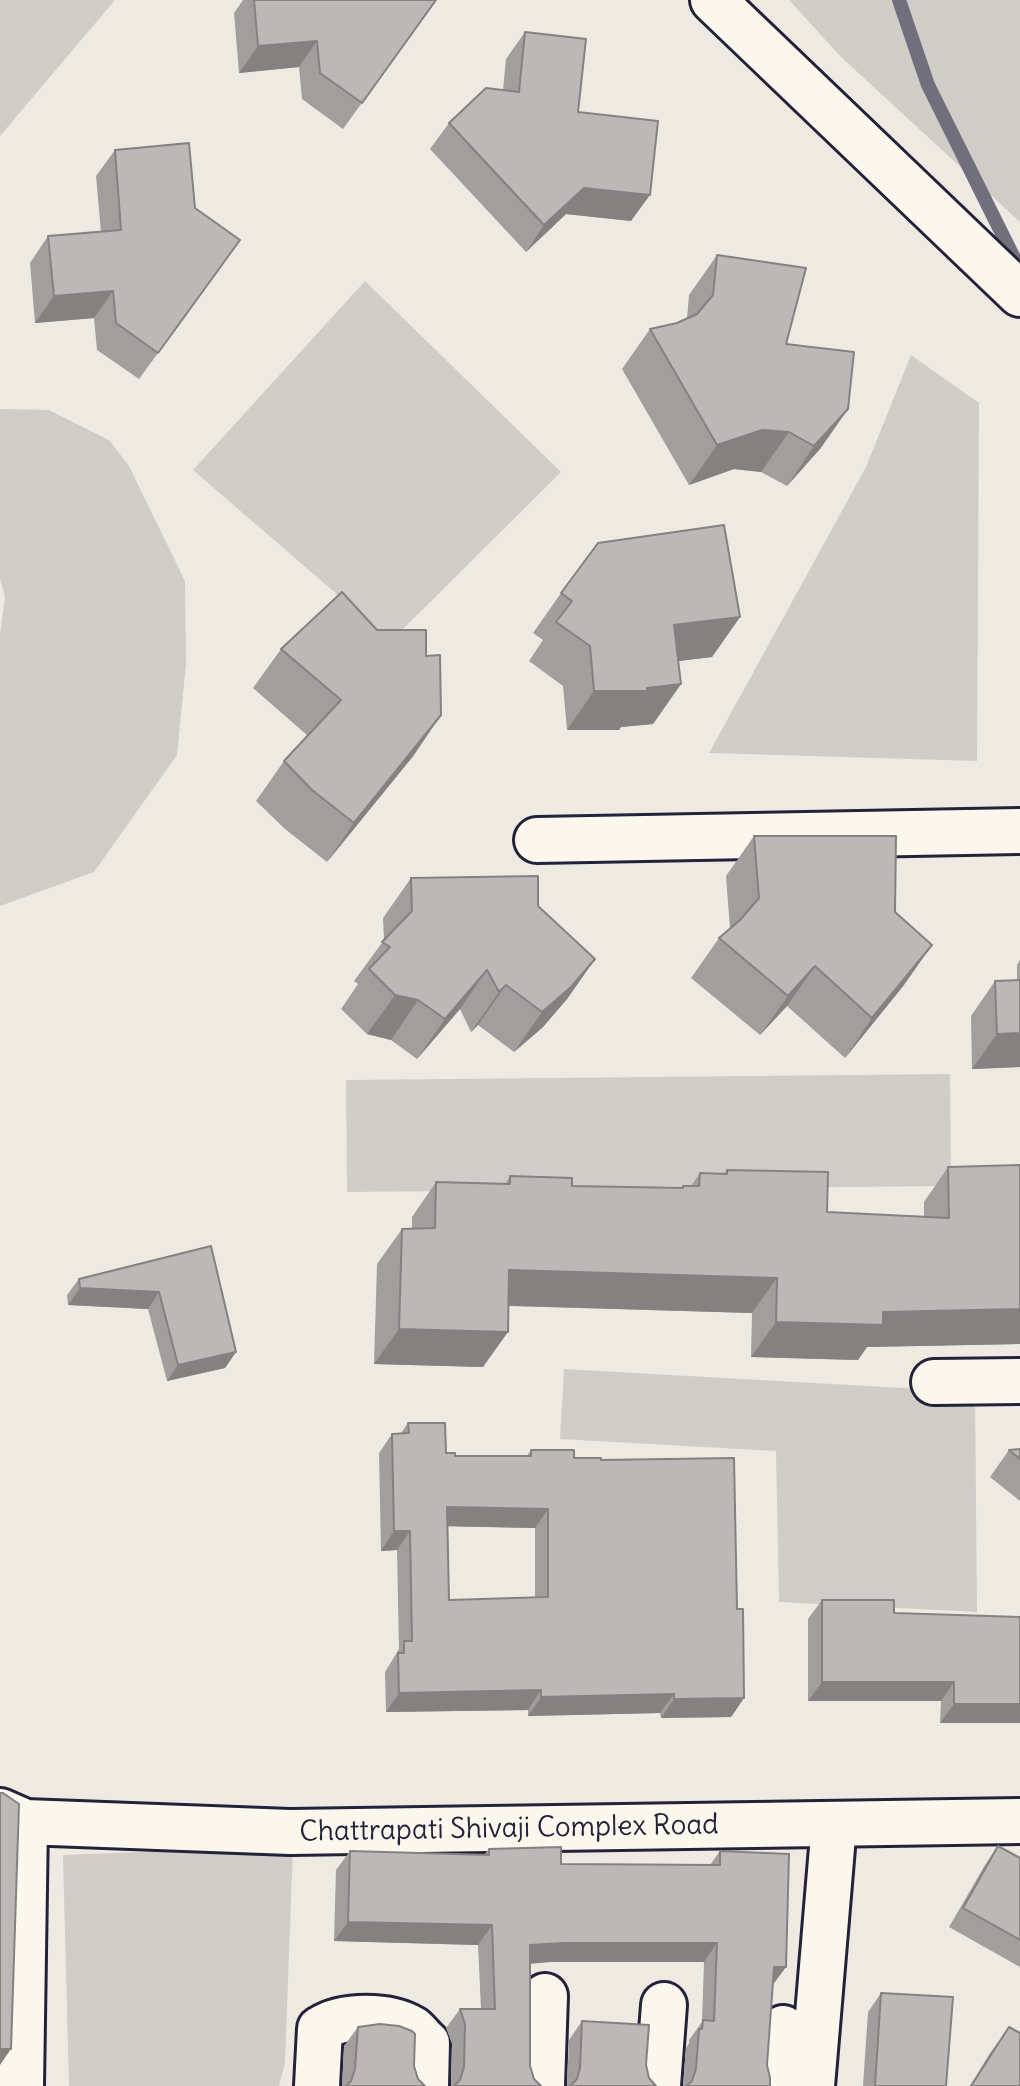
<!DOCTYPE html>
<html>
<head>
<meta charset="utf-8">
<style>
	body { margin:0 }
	canvas { display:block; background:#eeeae2 }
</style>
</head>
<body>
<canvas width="1020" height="2086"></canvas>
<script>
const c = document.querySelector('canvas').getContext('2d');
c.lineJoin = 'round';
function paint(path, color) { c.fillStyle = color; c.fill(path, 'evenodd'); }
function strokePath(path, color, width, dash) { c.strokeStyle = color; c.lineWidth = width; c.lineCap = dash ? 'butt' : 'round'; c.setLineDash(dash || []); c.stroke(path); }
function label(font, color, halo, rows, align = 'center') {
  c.font = font + ' Delius,sans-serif'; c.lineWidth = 6; c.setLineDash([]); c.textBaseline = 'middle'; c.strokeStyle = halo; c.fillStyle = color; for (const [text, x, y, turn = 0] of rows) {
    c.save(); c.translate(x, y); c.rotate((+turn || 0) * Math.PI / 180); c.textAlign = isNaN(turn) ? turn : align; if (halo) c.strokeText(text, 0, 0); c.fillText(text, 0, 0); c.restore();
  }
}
const green = new Path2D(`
	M0,0H115L0,136Z
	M789,0H1020V222L840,56Z
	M365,281L561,472L391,641L193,470Z
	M911,355L979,403L977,761L709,753L866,467Z
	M0,409L49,410L109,440L129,466L185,581L186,664L177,755L94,872L0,906V634L5,597L0,579Z
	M950,1074L951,1186L347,1192L346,1080Z
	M564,1369L975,1392L977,1612L779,1602L776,1451L560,1439Z
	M293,1846L285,2063L279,2086H69L63,1855Z`);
const stream = new Path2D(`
	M899,0L928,85L1020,270`);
const minor = new Path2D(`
	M713,0L1020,294
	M537,840L1020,831
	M934,1382L1020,1381
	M0,1811L25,1822L290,1832L1020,1821
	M21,2086L25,1822
	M317,2086L320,2029C343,2014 389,2014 413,2029C418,2033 422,2039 427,2043L426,2086
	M542,2086L545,1996
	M658,2086L664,2005
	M779,2086L783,2028
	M812,2086L834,1824`);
const wall = new Path2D(`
	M243,0H436L343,129L302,99L299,67L239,73L234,13Z
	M525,32L578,112L631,221L566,214L526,252L430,149L449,123L503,90L506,59Z
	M115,150L195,208L221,267L139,379L97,350L94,318L35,323L30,263L48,236L101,232L96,176Z
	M717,255L786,344L848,409L820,449L787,486L761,472L734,469L689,485L622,369L650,329L677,323L687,319L689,295Z
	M561,593L740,617L712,657L678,661L681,684L653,724L621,727L619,730H567L563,686L529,661L543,640L533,633Z
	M281,649L414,755L327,862L285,829L256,801L284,761L308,736L253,688Z
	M754,836L895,912L904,985L845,1058L787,1006L760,1035L691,978L719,938L730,929L726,876Z
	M411,878L538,906L595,959L567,999L543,1027L514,1052L478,1025L471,1032L460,1009L417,1059L391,1040L367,1034L341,1009L358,984L354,981L384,940L383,918Z
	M1020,960V1067L972,1069L971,1016L995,981L1017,980V965Z
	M1020,1165V1344L867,1347L858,1360L751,1357L752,1313L509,1306L483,1367L374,1364L377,1264L402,1229L412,1228V1217L436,1182L505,1184L510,1176L572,1186L682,1188L683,1186H691L700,1173L724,1174L727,1170L827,1212L924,1217V1202L948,1167Z
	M211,1246L236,1352L225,1368L167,1381L148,1309L68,1305L67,1295L79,1279Z
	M408,1423L446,1453L455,1456H527L531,1450L574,1458L601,1460L737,1609L744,1698L731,1717L661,1718L660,1713L528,1716V1710L386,1712L385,1672L399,1649L397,1550L381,1551L379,1453L392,1434L401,1433ZM448,1526L535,1528V1598L449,1600Z
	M1020,1449V1501L990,1477L1009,1450Z
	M822,1600L894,1613L1020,1723H940L941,1701H808V1619Z
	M998,1846L1020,1858V1967L949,1927L985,1865Z
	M489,1849L561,1864L710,1865L720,1851L773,1985L767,2065L770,2086H683L686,2048L689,2043V2040L702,2022L704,1962H550L530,1963V2066L534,2079L541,2086H451L452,2044L446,2028L460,2009H481L478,1945L334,1941L336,1870L350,1851L484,1855Z
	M881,1993L946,2086H863L868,2012Z
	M582,2021L646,2065L649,2078L656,2086H567L569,2040Z
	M358,2027L414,2066L418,2079L425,2086H342L344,2046Z
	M1009,2027L1020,2086H970L990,2053Z`);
const shadedWall = new Path2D(`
	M317,41L299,67L239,73L258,46Z
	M584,188L650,195L631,221L566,214L526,252L544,225Z
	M113,291L94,318L35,323L54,296Z
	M848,409L820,449L787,486L814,446Z
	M762,430L789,432L761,472L734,469L689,485L717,445Z
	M740,617L712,657L647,665L674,625Z
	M681,684L653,724L621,727L619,730H567L594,691Z
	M441,715L414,755L327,862L354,823Z
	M932,945L904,985L845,1058L872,1018Z
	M595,959L567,999L543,1027L514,1052L542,1012Z
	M815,966L787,1006L760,1035L788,996Z
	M487,970L460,1009L417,1059L445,1019Z
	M506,985L478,1025L471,1032L499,992Z
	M395,995L418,1000L391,1040L367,1034Z
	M1020,1033V1067L972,1069L997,1034Z
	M509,1270L777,1278L752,1313L485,1305Z
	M80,1288L159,1292L148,1309L68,1305Z
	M1020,1309V1344L867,1347L858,1360L751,1357L776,1322L883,1312Z
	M399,1329L508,1332L483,1367L374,1364Z
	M236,1352L225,1368L167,1381L178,1365Z
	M447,1507L548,1509L535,1528L434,1526Z
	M394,1531H410L397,1550L381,1551Z
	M822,1682H954L941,1701H808Z
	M541,1690L528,1710L386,1712L399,1693Z
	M674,1694L660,1713L528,1716L541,1697Z
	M744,1698L731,1717L661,1718L674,1699Z
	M954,1704H1020V1723H940Z
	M348,1922L492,1925L478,1945L334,1941Z
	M564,1943H717L704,1962H550L517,1965L530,1945Z
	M774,1967H786L772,1986Z
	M0,2049H11L0,2065Z`);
const building = new Path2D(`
	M254,0H436L362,103L320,73L317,41L258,46Z
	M525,32L586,39L578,112L658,121L650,195L584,188L544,225L449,123L486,88L519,92Z
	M189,143L195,208L240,240L158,353L116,323L113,291L54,296L48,236L121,230L115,150Z
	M717,255L806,268L786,344L854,352L848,409L814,446L789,432L762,430L717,445L650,329L677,323L697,314L713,295Z
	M724,525L740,617L674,625L681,684L647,688V691H594L590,646L556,622L572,601L561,593L598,543Z
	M342,592L377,630H426V656L440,655L441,715L354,823L312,790L284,761L341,700L281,649Z
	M754,836H896L895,912L932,945L872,1018L815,966L788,996L719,938L740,920L759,898Z
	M538,876V906L595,959L571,987L542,1012L506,985L499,992L487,970L445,1019L418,1000L395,995L369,969L390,947L382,942L412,911L411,878Z
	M1020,980V1033L997,1034L995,981Z
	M1020,1165V1309L883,1312V1325L776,1322L777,1278L509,1270L508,1332L399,1329L402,1229L435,1228L436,1182L510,1184V1176L572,1178V1186L683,1188V1186H699L700,1173L727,1174V1170L828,1172L827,1212L949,1218L948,1167Z
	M211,1246L236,1352L178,1365L159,1292L80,1288L79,1279Z
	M408,1423H445L446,1453H455V1456H531V1450H574V1458H601V1460L734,1458L737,1609H743L744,1698L674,1699V1694L541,1697V1690L399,1693L398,1653H404V1641H412L410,1531H394L392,1434L409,1433ZM447,1507L548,1509V1597L449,1600Z
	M1020,1449V1459L1009,1450Z
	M822,1600H894V1613L1020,1617V1704H954V1682H822Z
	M0,1793H3L19,1804L11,2049H0Z
	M998,1846L1020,1858V1940L963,1908Z
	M561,1847V1864L720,1865V1851L789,1854L786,1967H774L767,2065L770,2078V2086H686L692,2081L696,2069L699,2029H702L703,2020L714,2021L717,1943H564L530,1945V2066L534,2079L541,2086H454L460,2080L464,2067L465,2024L460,2009H495L492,1925L348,1922L350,1851L489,1855V1849Z
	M881,1993L953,1997L946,2086H875Z
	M582,2021L649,2025L646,2065L649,2078L656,2086H570L577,2079L580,2068Z
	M380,2024L399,2026L412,2031L415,2034L414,2066L418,2079L425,2086H346L351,2081L355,2069L358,2027Z
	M1009,2027L1020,2033V2086H971Z`);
const streetNames = [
	["Chattrapati Shivaji Complex Road",509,1829,-1]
];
paint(green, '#d0cdc9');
strokePath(stream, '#716f7c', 14);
strokePath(minor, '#22223b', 50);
strokePath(minor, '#fbf7ec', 44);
paint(wall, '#a29e9e');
paint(shadedWall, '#848181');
paint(building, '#bcb8b8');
strokePath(building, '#848181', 2);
label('28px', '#22223b', '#fbf7ec', streetNames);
</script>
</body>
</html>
